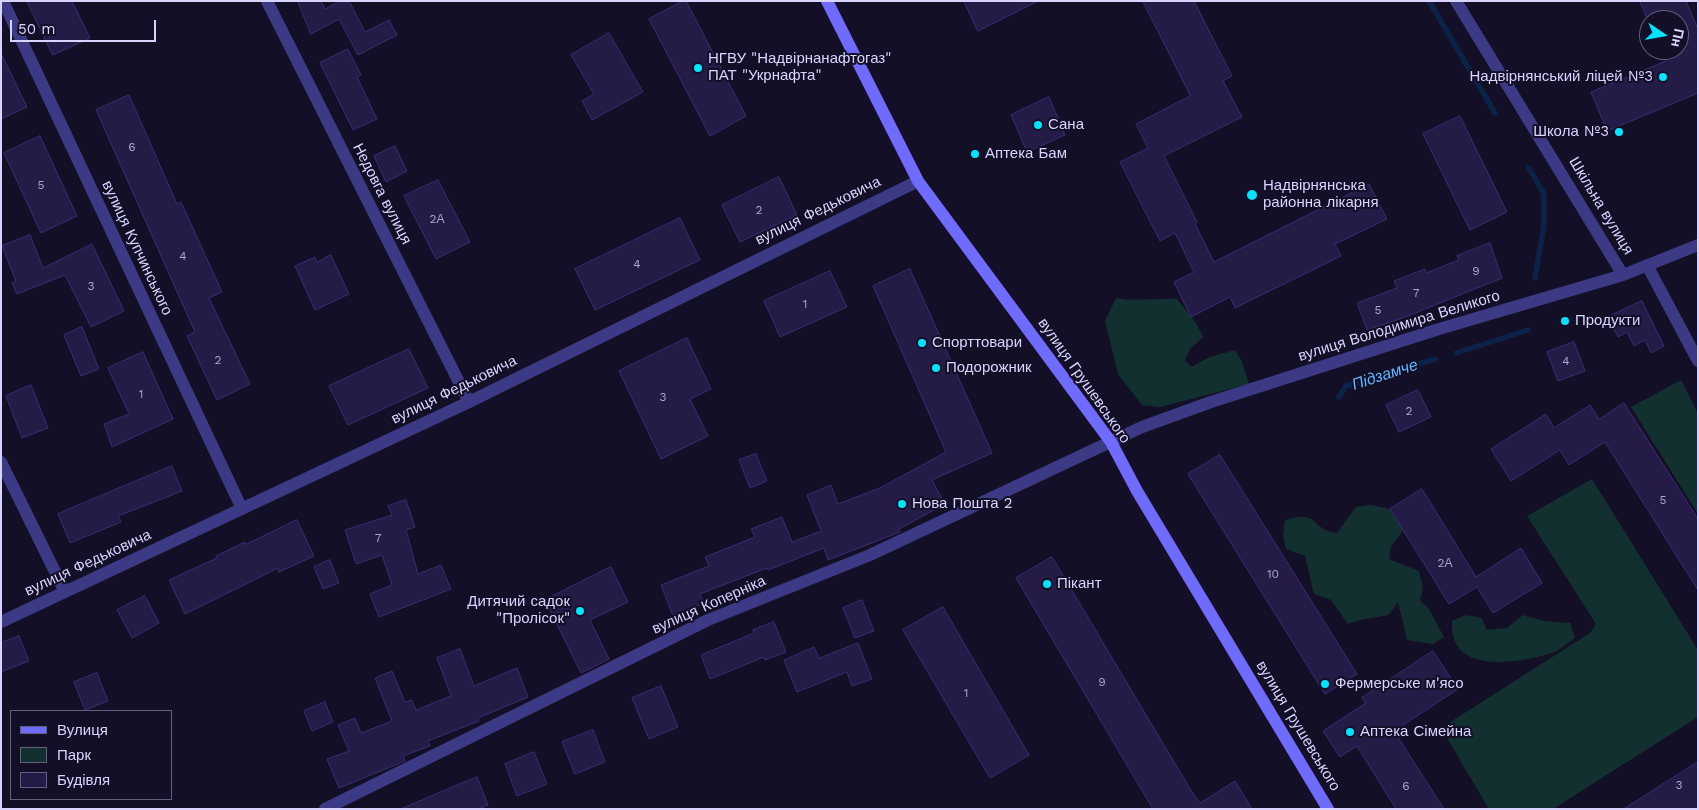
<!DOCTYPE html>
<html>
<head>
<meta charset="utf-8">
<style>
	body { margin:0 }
	#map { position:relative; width:1699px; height:810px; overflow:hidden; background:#130f26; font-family:"Work Sans",sans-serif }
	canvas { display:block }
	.frame { position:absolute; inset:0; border:2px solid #d9d4ff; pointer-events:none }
	.legend { position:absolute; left:10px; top:710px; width:162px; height:90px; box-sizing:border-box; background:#130f26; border:1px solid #625e7d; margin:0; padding:6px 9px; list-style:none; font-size:15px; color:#d9d4ff }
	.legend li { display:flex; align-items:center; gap:10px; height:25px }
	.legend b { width:25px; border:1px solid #625e7d }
	.north { position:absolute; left:1639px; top:10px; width:50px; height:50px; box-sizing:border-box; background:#130f26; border:1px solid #625e7d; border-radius:50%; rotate:102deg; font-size:14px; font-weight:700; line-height:20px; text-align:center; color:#d9d4ff }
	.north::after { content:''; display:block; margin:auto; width:18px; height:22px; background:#00e5ff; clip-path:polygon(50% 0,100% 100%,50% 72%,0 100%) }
	.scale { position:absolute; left:10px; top:20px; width:146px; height:22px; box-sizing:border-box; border:2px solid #d9d4ff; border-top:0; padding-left:6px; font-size:15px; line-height:18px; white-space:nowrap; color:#d9d4ff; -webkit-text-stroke:4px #130f26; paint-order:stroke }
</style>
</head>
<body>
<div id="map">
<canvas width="1699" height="810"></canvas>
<div class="frame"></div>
<ul class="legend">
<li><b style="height:6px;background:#6f6bff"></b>Вулиця</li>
<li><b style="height:14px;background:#12302f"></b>Парк</li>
<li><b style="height:14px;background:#241b47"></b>Будівля</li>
</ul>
<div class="north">Пн</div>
<div class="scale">50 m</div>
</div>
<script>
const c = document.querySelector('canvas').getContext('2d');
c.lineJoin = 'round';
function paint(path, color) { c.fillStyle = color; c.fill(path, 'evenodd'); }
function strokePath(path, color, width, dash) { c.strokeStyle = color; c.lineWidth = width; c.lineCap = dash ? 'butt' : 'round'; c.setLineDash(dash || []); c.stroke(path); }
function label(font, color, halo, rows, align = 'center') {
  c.font = font + ' "Work Sans",sans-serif'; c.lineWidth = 4; c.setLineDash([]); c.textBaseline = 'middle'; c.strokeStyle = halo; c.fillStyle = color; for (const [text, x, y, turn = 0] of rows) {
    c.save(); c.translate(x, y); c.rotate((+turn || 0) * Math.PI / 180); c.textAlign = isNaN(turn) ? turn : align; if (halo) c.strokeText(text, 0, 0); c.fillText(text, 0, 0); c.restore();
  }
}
const green = new Path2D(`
	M1116,298C1136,302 1156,298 1177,299L1196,323L1203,337L1190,349L1185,360L1191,367L1210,357L1235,350L1242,362L1249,384L1160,407L1142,405L1118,374L1105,321Z
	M1681,380L1698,414V514L1631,407Z
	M1592,479L1698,650V717L1553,809H1489L1441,728L1590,633L1596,624L1527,516Z
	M1371,505L1390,509L1403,530L1391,547L1389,559L1419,571L1423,588L1420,601L1429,609L1444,637L1433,644L1407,640L1398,602L1389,615C1375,618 1362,618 1348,624L1331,600L1314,594L1305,556L1286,549L1283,535L1285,520C1291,519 1299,516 1305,517C1318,519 1317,531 1337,533L1356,507Z
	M1466,615L1482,618L1487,630L1507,628L1523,615L1544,621L1570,623L1575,638C1567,643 1558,652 1549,654C1515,664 1448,674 1452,621Z`);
const stream = new Path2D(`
	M1429,1L1495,113
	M1529,168L1544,194V225L1535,278
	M1456,353L1528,330
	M1339,397L1346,386L1435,359`);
const building = new Path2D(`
	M27,1H72L90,38L53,55Z
	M298,1H321L325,9L340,1H349L365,32L389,20L397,35L358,55L339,19L311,34Z
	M683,1H686L746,116L710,136L649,19Z
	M964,1H1038L978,31Z
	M1143,1H1194L1232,76L1223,81L1242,117L1164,156L1197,222L1195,224L1214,262L1369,184L1387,219L1335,244L1341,256L1235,308L1230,297L1191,317L1174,282L1194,272L1175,233L1160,241L1120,162L1148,148L1136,124L1190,96Z
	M1640,1H1686L1698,29V93L1607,131L1591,92L1666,61L1661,50H1679V20H1648Z
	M609,33L643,92L592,120L582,101L594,94L571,55Z
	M348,49L361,75L357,77L377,119L353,130L320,63Z
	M1,53L27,107L1,119Z
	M129,95L177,204L181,202L222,292L209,298L250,384L217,400L187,336L195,332L96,110Z
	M1049,97L1065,135L1027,152L1011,115Z
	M1460,116L1507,212L1470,230L1423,134Z
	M40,136L77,216L41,233L4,153Z
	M395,146L407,171L386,182L374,156Z
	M779,177L797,215L740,242L722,205Z
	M438,180L470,242L436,259L404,196Z
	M680,218L700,260L595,310L575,269Z
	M30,235L43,268L92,244L124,311L91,327L65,275L17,294L12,283L16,281L2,246Z
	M1490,243L1502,278L1408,316L1367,330L1357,303L1397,288L1394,281L1425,269L1426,273L1459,260L1457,256Z
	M331,255L349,294L315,310L295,266L315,257L317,262Z
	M910,269L992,453L932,480L945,504L899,529L900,532L828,560L824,548L768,570L767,568L700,594L704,603L673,616L661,585L709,566L705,557L755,537L751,529L782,517L792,542L821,531L807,495L831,485L838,504L882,487L946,452L873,286Z
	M830,271L847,307L780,337L764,301Z
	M1642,301L1664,346L1651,353L1645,340L1634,346L1627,332L1618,337L1608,317Z
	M82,327L99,369L81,376L64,335Z
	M687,338L711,389L690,399L708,436L661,459L619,371Z
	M1574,342L1585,371L1558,381L1547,352Z
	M409,349L428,388L348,425L329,386Z
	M143,352L173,419L112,447L104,424L129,414L108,368Z
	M31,385L48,428L22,438L6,396Z
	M1418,390L1431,417L1399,432L1386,405Z
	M1624,403L1698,519V590L1605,442L1569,465L1560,450L1511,481L1491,449L1546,414L1554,428L1590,405L1599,419Z
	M756,454L767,481L750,488L739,460Z
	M1220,455L1357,674L1325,694L1188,474Z
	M172,466L182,491L118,516L121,522L70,543L58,514Z
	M1422,489L1476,577L1521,548L1542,583L1493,613L1477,587L1449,604L1390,509Z
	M406,500L415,527L406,530L418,574L441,565L451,589L379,617L370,594L392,585L382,555L356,564L345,530L392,515L388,506Z
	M297,520L314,556L279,572L278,568L185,614L169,580L217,558L216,556L245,542L246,544Z
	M1052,557L1192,792L1200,803L1235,781L1252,809H1153L1016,578Z
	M330,560L339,583L323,589L314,567Z
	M611,567L628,602L590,620L609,659L581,673L545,600Z
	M145,596L159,623L132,638L117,610Z
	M862,600L874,631L855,638L843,608Z
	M943,607L1029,755L990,778L903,630Z
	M774,622L786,652L765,660L764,657L710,679L701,655L754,633L753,630Z
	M19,636L29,661L1,672V643Z
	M858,643L872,679L852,686L847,672L797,692L784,660L814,647L819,658Z
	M460,649L474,686L517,668L528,697L478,718L479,721L428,741L430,746L403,756L405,761L339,788L327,759L349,751L338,725L355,718L361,733L392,721L375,678L392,671L405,702L412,700L416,710L451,696L437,658Z
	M1433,651L1458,689L1394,731L1444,809H1396L1357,746L1340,757L1323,731L1366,703L1362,698Z
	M97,673L108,701L85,710L74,682Z
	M661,686L678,727L649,739L632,698Z
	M325,702L333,722L312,731L304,711Z
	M593,730L605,762L575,774L562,742Z
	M534,752L547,784L517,796L505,764Z
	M1698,762V809H1624Z
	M477,777L488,805L478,809H401Z`);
const street = new Path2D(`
	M3,1L242,509
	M267,1L469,402
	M1456,1L1623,275
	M1647,265L1698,361
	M1,462L65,592
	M1,622L469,402L918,181
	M325,809L708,620L870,555L1142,427L1211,402L1439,329L1623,275L1698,245`);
const secondary = new Path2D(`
	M827,1L918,181L1111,442L1137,491L1328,809`);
const markers = [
	[698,68,5,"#00e5ff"],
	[1663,77,5,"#00e5ff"],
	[1038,125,5,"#00e5ff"],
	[1619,132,5,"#00e5ff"],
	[975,154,5,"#00e5ff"],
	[1252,195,6,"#00e5ff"],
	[1565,321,5,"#00e5ff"],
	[922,343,5,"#00e5ff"],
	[936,368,5,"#00e5ff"],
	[902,504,5,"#00e5ff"],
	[1047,584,5,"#00e5ff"],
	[580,611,5,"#00e5ff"],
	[1325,684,5,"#00e5ff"],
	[1350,732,5,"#00e5ff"]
];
const numberNames = [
	["6",132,147],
	["5",41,185],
	["2",759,210],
	["2А",437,219],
	["4",183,256],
	["4",637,264],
	["9",1476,271],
	["3",91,286],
	["7",1416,293],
	["1",805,304],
	["5",1378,310],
	["2",218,360],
	["4",1566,361],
	["1",141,394],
	["3",663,397],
	["2",1409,411],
	["5",1663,500],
	["7",378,538],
	["2А",1445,563],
	["10",1273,574],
	["9",1102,682],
	["1",966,693],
	["3",1679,785],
	["6",1406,786]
];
const poiNames = [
	["НГВУ \"Надвірнанафтогаз\"",708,59],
	["ПАТ \"Укрнафта\"",708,76],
	["Надвірнянський ліцей №3",1653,77,"right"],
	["Сана",1048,125],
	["Школа №3",1609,132,"right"],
	["Аптека Бам",985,154],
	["Надвірнянська",1263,186],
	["районна лікарня",1263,203],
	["Продукти",1575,321],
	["Спорттовари",932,343],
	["Подорожник",946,368],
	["Нова Пошта 2",912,504],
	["Пікант",1057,584],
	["Дитячий садок",570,602,"right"],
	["\"Пролісок\"",570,619,"right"],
	["Фермерське м'ясо",1335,684],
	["Аптека Сімейна",1360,732]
];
const streetNames = [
	["Недовга вулиця",382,194,63],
	["Шкільна вулиця",1601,206,59],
	["вулиця Федьковича",818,211,-26],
	["вулиця Купчинського",137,248,65],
	["вулиця Володимира Великого",1399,326,-17],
	["вулиця Грушевського",1084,381,55],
	["вулиця Федьковича",454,390,-26],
	["вулиця Федьковича",88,563,-25],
	["вулиця Коперніка",709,605,-24],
	["вулиця Грушевського",1298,726,59]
];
const waterNames = [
	["Підзамче",1385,375,-18]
];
paint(green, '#12302f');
strokePath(stream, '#0c2248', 5.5);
paint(building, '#241b47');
strokePath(building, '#3b2d73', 1);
strokePath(street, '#3d3a85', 12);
strokePath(secondary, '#6f6bff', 12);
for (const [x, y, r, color] of markers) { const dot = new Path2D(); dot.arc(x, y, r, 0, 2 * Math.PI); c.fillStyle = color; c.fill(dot); strokePath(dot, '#130f26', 2); }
label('12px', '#aca6d1', null, numberNames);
label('15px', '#d9d4ff', '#130f26', poiNames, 'left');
label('15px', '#d9d4ff', '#130f26', streetNames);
label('italic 16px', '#62b6ff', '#130f26', waterNames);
</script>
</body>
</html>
